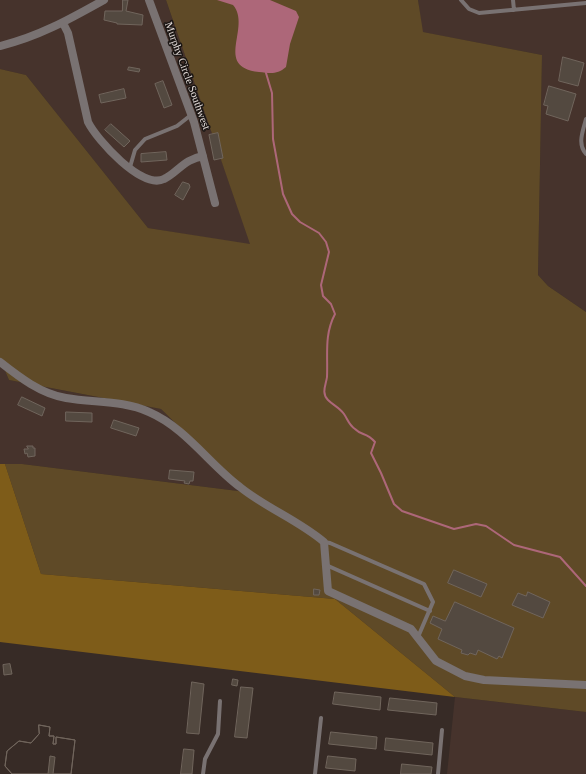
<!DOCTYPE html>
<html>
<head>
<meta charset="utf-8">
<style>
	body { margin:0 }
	canvas { display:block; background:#372b26 }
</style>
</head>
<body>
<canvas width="586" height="774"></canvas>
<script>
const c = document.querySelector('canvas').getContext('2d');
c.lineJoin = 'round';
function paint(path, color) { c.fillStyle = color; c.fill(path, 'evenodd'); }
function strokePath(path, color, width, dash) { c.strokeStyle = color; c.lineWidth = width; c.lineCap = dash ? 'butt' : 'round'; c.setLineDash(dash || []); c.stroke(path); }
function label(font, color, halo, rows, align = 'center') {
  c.font = font + ' "Times New Roman",serif'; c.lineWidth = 3; c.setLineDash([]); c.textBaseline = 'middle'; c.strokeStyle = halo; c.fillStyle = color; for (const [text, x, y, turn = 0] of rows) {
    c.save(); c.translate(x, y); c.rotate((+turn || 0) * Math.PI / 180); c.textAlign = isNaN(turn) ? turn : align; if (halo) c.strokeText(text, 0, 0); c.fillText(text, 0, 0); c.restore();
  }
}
const built = new Path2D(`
	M0,0H166L251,245L148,228L26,75L0,69Z
	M418,0H586V312L548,286L538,275L542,55L422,32Z
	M0,359L9,380L161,409L246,492L22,464H0Z
	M455,697L586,712V774H447Z`);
const green = new Path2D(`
	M166,0H418L423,32L542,55L538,275L548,286L586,312V712L455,697L335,599L41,574L5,464H22L246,492L161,409L9,380L0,359V69L26,75L148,228L250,244Z`);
const forest = new Path2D(`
	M0,464H5L41,574L335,599L455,697L0,642Z`);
const water = new Path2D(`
	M217,0H270L296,11L299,17L290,44L286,67C277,75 270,73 259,72C213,67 252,27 233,5Z`);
const stream = new Path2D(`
	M266,73L272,93L273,139L283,194L292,214L300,222L319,233L326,242L329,252L321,285L323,296L331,304L335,314C324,335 328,354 327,377C326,385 321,393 328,400C333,405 340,408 344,414C348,420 349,425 355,429C362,436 366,432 375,442L371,453L381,473L394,504L402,511L454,529L476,524L486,526L514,545L560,557L586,586`);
const building = new Path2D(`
	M123,0H128L126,11L143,15L142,25L117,24V23L104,20L105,11H122Z
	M563,57L584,63L578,86L559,81Z
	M129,67L140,69L139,72L128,70Z
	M163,81L172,105L164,108L155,84Z
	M549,86L576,94L568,121L546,114L548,106L544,105Z
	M124,89L126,98L101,103L99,95Z
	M111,124L130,141L124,147L105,130Z
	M218,133L223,158L214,160L209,135Z
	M166,152L167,160L141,162V154Z
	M183,182L189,184L190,187L183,200L175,195Z
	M22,397L45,408L42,416L18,405Z
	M66,412L92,413V422L66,421Z
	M114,420L139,428L136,436L111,428Z
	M27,446H33V448H35V456L28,457L27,453L25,454L24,449H28Z
	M170,470L194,472L193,481H190L189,484L184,483L185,481L169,479Z
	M454,570L487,584L481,597L448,583Z
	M314,589L320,590L319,595H314Z
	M528,592L550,602L543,618L512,605L518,593L526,596Z
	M455,602L514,628L502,658L499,656L497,659L478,650L476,655L470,653L468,655L461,653L462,650L438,639L442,629L430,623L433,616L445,621Z
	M10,664L12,674L4,675L3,665Z
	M233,679L238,680L237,686L232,685Z
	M192,682L204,684L199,734L187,733Z
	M241,687L253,688L247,738L235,737Z
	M335,692L381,697L380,710L333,704Z
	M390,698L437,703L436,715L388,710Z
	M39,725L50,727L49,736H54L53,744H56V737L75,740L71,774H53L55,757L50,756L48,774H12L5,766L7,751L19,741L31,743L39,734Z
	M39,725L50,727L49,736H54L53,744H56V737L75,740L71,774H12L5,766L7,751L19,741L31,743L39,734Z
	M331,732L377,737L376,749L329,744Z
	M386,738L433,743L432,755L385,750Z
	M184,749L194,750L192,774H181Z
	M328,756L356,759L355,771L326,768Z
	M402,764L432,767L431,774H401Z`);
const lane = new Path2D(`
	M461,0L469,9L479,13L586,3
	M513,0L514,10
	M586,119C583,131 577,144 586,154
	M130,167L135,150L145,139L177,126L191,115
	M324,542L330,543L424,584L433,602L418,637
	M326,565L430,611
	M203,774L205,759L218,734L220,701
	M315,774L321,718
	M438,774L442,730`);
const street = new Path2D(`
	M149,0L194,122L215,203
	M63,23L68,33L88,122C97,140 142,190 164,179C173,175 180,166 189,161C193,159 198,157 203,156
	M0,46C38,37 70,19 104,0
	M0,362C19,377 41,394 66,398C94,403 123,400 149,412C186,428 209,464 240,487C266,508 298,520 324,542L328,591L411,629L436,661L465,676L484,680L586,685`);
const streetNames = [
	["Murphy Circle Southwest",187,76,70]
];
paint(built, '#46332c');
paint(green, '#5f4a27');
paint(forest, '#7e5c19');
paint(water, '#ad6779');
strokePath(stream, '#ad6779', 2);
paint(building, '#534940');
strokePath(building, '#70655c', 1);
strokePath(lane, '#797272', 4);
strokePath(street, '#797272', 8);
label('11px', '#e1d9d6', '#1a1513', streetNames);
</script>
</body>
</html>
